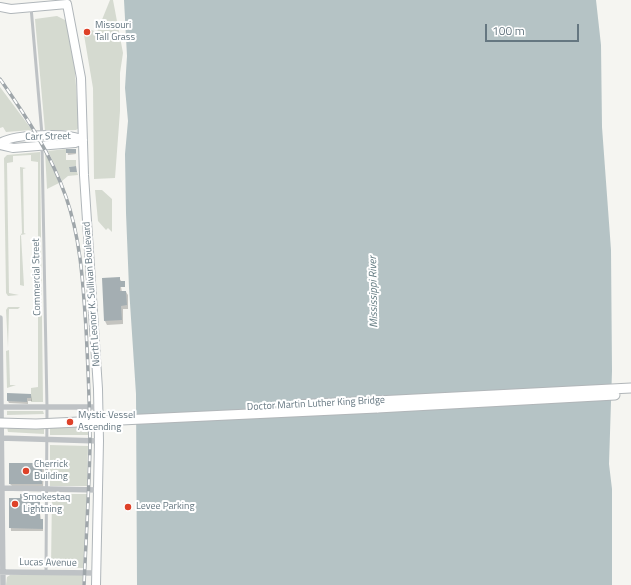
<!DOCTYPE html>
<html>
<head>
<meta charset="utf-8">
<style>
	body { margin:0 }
	#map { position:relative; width:631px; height:585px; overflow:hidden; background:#f5f5f1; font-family:"Titillium Web",sans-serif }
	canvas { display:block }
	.scale { position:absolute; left:485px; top:24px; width:94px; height:18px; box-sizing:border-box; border:2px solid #657781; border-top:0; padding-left:5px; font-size:12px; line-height:14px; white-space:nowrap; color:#657781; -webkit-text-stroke:3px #fff; paint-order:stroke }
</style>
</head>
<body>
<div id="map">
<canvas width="631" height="585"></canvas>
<div class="scale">100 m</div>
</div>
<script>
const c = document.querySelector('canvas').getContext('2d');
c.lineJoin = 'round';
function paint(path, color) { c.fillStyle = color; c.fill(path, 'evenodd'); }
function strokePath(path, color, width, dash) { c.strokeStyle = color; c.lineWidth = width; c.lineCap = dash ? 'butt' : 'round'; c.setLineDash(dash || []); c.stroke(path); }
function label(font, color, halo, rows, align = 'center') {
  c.font = font + ' "Titillium Web",sans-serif'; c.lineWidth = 4; c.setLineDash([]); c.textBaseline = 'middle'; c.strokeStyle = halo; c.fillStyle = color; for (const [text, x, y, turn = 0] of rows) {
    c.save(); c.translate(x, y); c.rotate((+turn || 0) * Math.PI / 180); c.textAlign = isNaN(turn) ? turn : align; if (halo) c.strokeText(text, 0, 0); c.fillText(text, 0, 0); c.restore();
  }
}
const green = new Path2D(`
	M110,0H113L123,53L120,73V111L115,178L94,179L93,88L83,29L86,28L97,32Z
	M57,16L67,21L74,58L79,128L76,130L45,131L35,19Z
	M0,87L32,130L6,132L3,127L0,128Z
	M66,149V160H76V166L69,167L70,172H77L78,175L68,176L62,181L48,151Z
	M45,151L59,183L47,189Z
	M40,152L43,402H31V388L38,387V162L31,161V155L13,156V162L7,163L9,293L19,295L8,296L6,293L4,158L7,155Z
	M20,167L26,168L23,169L24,233L26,234L21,235L24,286L20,285V236L22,233Z
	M95,190H102L112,199V232L108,228L106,230L98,221Z
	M8,307H20L18,309H9L8,348L6,310Z
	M9,350L10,385H16L7,388L6,351Z
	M7,411H43L44,414L7,415Z
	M88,425V435H50V427Z
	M7,427L44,428V434L8,432Z
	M50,445L88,446L87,486H50Z
	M52,494H87L83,568L51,567Z
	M10,575H83L82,585H6L7,577Z`);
const water = new Path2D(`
	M124,0H596L601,45L602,127L611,250L612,371L609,464L612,489V585H137L136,394L129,288L126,213L125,154L128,121L125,88L127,56Z`);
const shadow = new Path2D(`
	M67,150H75L76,154L68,155Z
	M119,278L122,282H124L125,287H121L122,292H126L128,295V309H123V324L107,325L105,321L103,279Z
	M31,395L32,401H28V404L9,403L8,401Z
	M42,464L44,468L43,488L12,486L10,484Z
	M39,495L40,513L41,520L43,523V531H11L10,499H21Z`);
const building = new Path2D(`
	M66,149H76V153H66Z
	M76,166L77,172H70L69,167Z
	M120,277V281H125V287H120V291H126L127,305L121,306L122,320L104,321L102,278Z
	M7,393L31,394V398H27V402L7,401Z
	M9,463H42V484H9Z
	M20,494H40V519H43V529L9,528V498H20Z`);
const lane = new Path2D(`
	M31,7L42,135
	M42,146L47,408L46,572`);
const street = new Path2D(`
	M0,318L3,585
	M0,407H99
	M0,438L99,441
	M0,488L98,490
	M0,572L96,573`);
const secondary = new Path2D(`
	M0,7L11,9L67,4L81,78L84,175L98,389L99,441L96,585
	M0,143C14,134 69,132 83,140
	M0,145L13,148L75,143L83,140`);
const primary = new Path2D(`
	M377,401L631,388
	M377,408L615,395`);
const rail = new Path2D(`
	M0,79C26,116 51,154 66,197C81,240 83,284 86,328C88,367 90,407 90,446C89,492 86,539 84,585`);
const primaryBridge = new Path2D(`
	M294,405L377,401
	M0,423L36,424L377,408`);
const markers = [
	[87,32,4,"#de4128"],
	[70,422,4,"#de4128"],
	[26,471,4,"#de4128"],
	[15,504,4,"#de4128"],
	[128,507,4,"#de4128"]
];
const poiNames = [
	["Missouri",95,26],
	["Tall Grass",95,38],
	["Mystic Vessel",78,416],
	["Ascending",78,428],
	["Cherrick",34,465],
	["Building",34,477],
	["Smokestaq",23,498],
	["Lightning",23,510],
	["Levee Parking",136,507]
];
const streetNames = [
	["Carr Street",48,137,-1],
	["Commercial Street",37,277,-91],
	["North Leonor K. Sullivan Boulevard",92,294,-94],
	["Doctor Martin Luther King Bridge",316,404,-3],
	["Lucas Avenue",48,563,1]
];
const waterNames = [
	["Mississippi River",374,292,-91]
];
paint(green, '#d5dad0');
paint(water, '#b5c3c5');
paint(shadow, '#0003');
paint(building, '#a4aeb2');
strokePath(secondary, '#b0b6ba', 10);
strokePath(primary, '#b1b6b9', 11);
strokePath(lane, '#bec2c5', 3);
strokePath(street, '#bec2c5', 5.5);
strokePath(secondary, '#fff', 8);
strokePath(primary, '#fff', 9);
strokePath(rail, '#9fa6aa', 3.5);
strokePath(rail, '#fff', 2, [6]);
strokePath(primaryBridge, '#b1b6b9', 11, []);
strokePath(primaryBridge, '#fff', 9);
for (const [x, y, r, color] of markers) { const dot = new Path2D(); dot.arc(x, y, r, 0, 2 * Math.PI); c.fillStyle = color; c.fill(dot); strokePath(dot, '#fff', 1.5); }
label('10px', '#657781', '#fff', poiNames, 'left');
label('10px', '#657781', '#fff', streetNames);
label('italic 11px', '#60797f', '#fff', waterNames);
</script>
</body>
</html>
